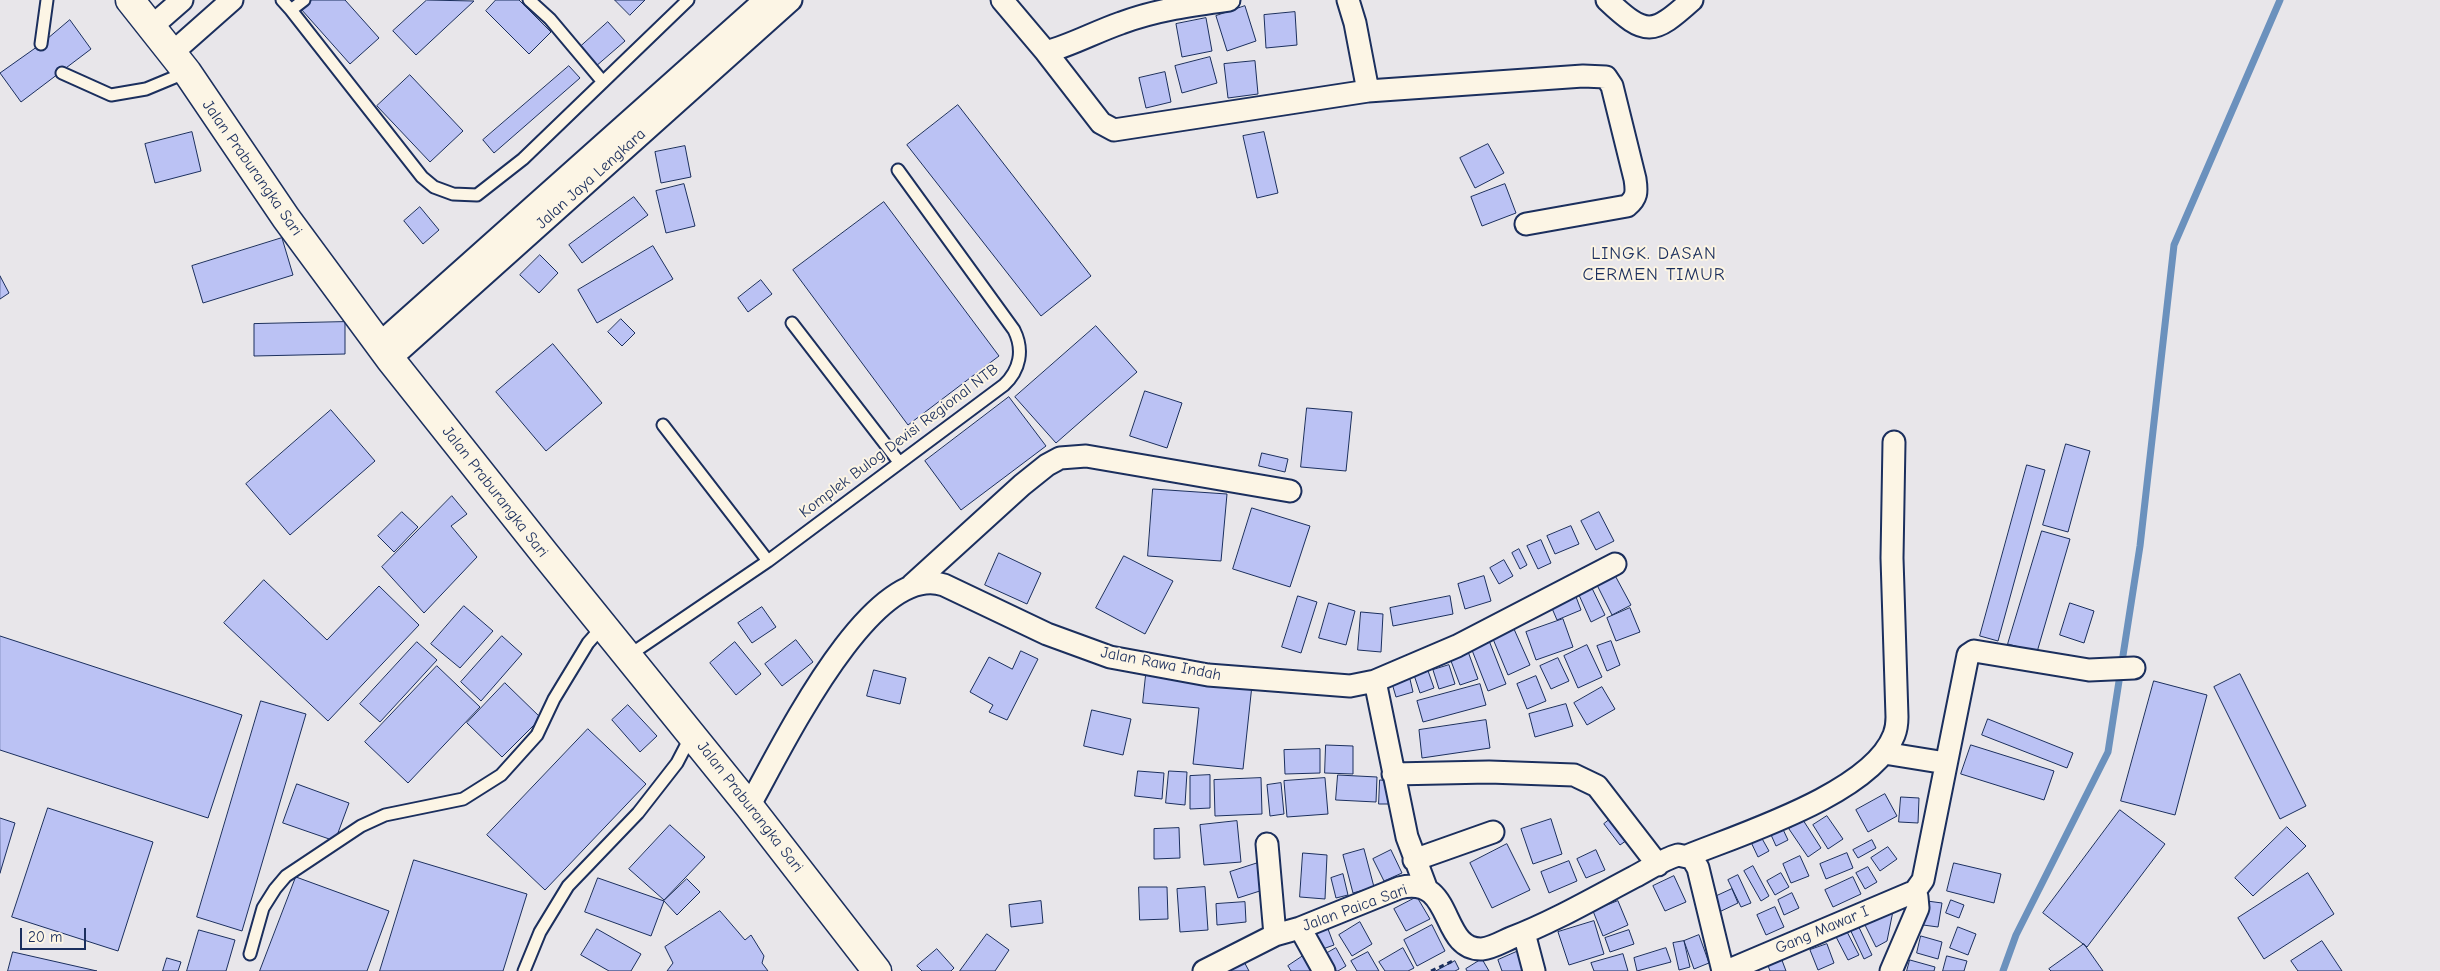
<!DOCTYPE html>
<html>
<head>
<meta charset="utf-8">
<style>
	body { margin:0 }
	#map { position:relative; width:2440px; height:971px; overflow:hidden; background:#e8e6ea; font-family:"Comic Neue",sans-serif }
	canvas { display:block }
	.scale { position:absolute; left:20px; top:928px; width:66px; height:22px; box-sizing:border-box; border:2px solid #1b2f5e; border-top:0; padding-left:6px; font-size:15px; line-height:18px; white-space:nowrap; color:#1b2f5e; -webkit-text-stroke:4px #fcf5e5; paint-order:stroke }
</style>
</head>
<body>
<div id="map">
<canvas width="2440" height="971"></canvas>
<div class="scale">20 m</div>
</div>
<script>
const c = document.querySelector('canvas').getContext('2d');
c.lineJoin = 'round';
function strokePath(path, color, width, dash) { c.strokeStyle = color; c.lineWidth = width; c.lineCap = dash ? 'butt' : 'round'; c.setLineDash(dash || []); c.stroke(path); }
function paint(path, color) { c.fillStyle = color; c.fill(path, 'evenodd'); }
function label(font, color, halo, rows, align = 'center') {
  c.font = font + ' "Comic Neue",sans-serif'; c.lineWidth = 4; c.setLineDash([]); c.textBaseline = 'middle'; c.strokeStyle = halo; c.fillStyle = color; for (const [text, x, y, turn = 0] of rows) {
    c.save(); c.translate(x, y); c.rotate((+turn || 0) * Math.PI / 180); c.textAlign = isNaN(turn) ? turn : align; if (halo) c.strokeText(text, 0, 0); c.fillText(text, 0, 0); c.restore();
  }
}
const stream = new Path2D(`
	M2003,971L2016,935L2108,752L2140,546L2174,245L2280,0`);
const building = new Path2D(`
	M311,0H345L379,38L350,64L301,9Z
	M427,0L474,1L416,55L393,31Z
	M496,0H519L551,32L529,54L486,11Z
	M615,0H645L630,15Z
	M1245,6L1256,41L1227,51L1216,16Z
	M1295,12L1297,45L1266,48L1264,15Z
	M1206,18L1212,51L1182,57L1176,24Z
	M70,20L91,49L21,102L0,73L41,44Z
	M608,22L625,41L595,67L579,48Z
	M1210,57L1217,83L1182,93L1175,66Z
	M1255,61L1258,94L1228,98L1224,64Z
	M569,66L580,78L494,153L483,140Z
	M1165,72L1171,102L1146,108L1139,78Z
	M410,75L463,131L430,162L377,106Z
	M958,105L1091,276L1041,316L907,145Z
	M192,132L201,171L155,183L145,144Z
	M1264,132L1278,193L1257,198L1243,136Z
	M1488,144L1504,173L1475,188L1460,158Z
	M685,146L691,177L661,183L655,152Z
	M684,184L695,226L666,233L656,191Z
	M1505,184L1516,213L1482,226L1471,197Z
	M634,197L648,215L582,263L569,245Z
	M884,202L999,356L908,425L793,270Z
	M420,207L439,230L423,244L404,221Z
	M282,238L293,275L203,303L192,266Z
	M653,246L673,279L597,323L578,290Z
	M540,255L558,273L539,293L520,275Z
	M0,276L9,293L0,299Z
	M761,280L772,294L748,312L738,298Z
	M621,319L635,333L622,346L608,332Z
	M345,322V354L254,356V324Z
	M1096,326L1137,372L1056,443L1015,397Z
	M553,344L602,403L546,451L496,392Z
	M1145,391L1182,403L1167,448L1130,436Z
	M1009,397L1046,446L961,510L925,461Z
	M1307,408L1352,412L1346,471L1301,467Z
	M331,410L375,461L290,535L246,484Z
	M2066,444L2090,451L2068,532L2043,525Z
	M1262,453L1288,459L1285,472L1259,466Z
	M2027,465L2045,470L1998,641L1980,636Z
	M1153,489L1227,494L1221,561L1148,556Z
	M452,496L467,514L451,526L477,557L424,613L382,567Z
	M1252,508L1310,526L1290,587L1233,569Z
	M402,512L418,527L394,552L378,536Z
	M1599,512L1614,541L1596,550L1581,521Z
	M1571,526L1579,544L1555,554L1547,536Z
	M2042,531L2070,539L2037,652L2008,644Z
	M1541,540L1551,563L1538,569L1527,546Z
	M1519,549L1527,565L1520,569L1512,553Z
	M999,553L1041,573L1027,604L985,585Z
	M1124,556L1173,581L1145,634L1096,608Z
	M1504,560L1513,576L1499,584L1490,568Z
	M1611,568L1631,605L1612,615L1593,577Z
	M1484,576L1491,601L1465,609L1458,584Z
	M264,580L327,640L379,586L419,625L328,721L224,623Z
	M1588,580L1605,615L1591,622L1575,586Z
	M1573,589L1581,610L1557,620L1548,599Z
	M1298,596L1317,602L1301,653L1282,647Z
	M1450,596L1453,614L1393,626L1390,608Z
	M1329,603L1355,611L1346,645L1319,638Z
	M2070,603L2094,611L2084,643L2060,635Z
	M464,606L493,631L460,668L431,644Z
	M762,607L776,627L752,643L738,623Z
	M1630,608L1640,632L1616,641L1607,618Z
	M1361,612L1383,614L1381,652L1358,650Z
	M1563,619L1573,647L1536,660L1526,632Z
	M1514,629L1530,665L1508,675L1493,639Z
	M0,636L242,715L208,818L0,750Z
	M502,636L522,654L481,701L461,682Z
	M1488,638L1506,684L1488,691L1470,645Z
	M796,640L813,662L782,686L765,664Z
	M1611,641L1620,665L1607,671L1597,646Z
	M417,642L437,660L380,722L360,704Z
	M735,642L761,674L736,695L710,663Z
	M1587,645L1602,677L1578,688L1564,656Z
	M1466,646L1478,679L1460,685L1448,653Z
	M1021,651L1038,659L1007,720L989,712L993,705L970,692L989,657L1012,669Z
	M1558,658L1569,681L1551,689L1540,666Z
	M1425,662L1434,688L1420,693L1411,666Z
	M1449,665L1455,684L1439,689L1433,670Z
	M437,666L480,707L408,783L365,742Z
	M874,670L906,678L900,704L867,696Z
	M2240,674L2306,806L2280,819L2214,687Z
	M1146,675L1252,685L1243,769L1193,764L1199,708L1143,703Z
	M1409,675L1413,692L1396,697L1391,680Z
	M1536,676L1546,701L1527,709L1517,684Z
	M2154,681L2207,695L2175,815L2121,801Z
	M505,683L541,718L502,757L467,723Z
	M1480,684L1486,705L1423,722L1417,701Z
	M1602,687L1615,709L1587,725L1574,703Z
	M261,701L306,714L242,931L197,917Z
	M1566,704L1573,726L1535,737L1529,714Z
	M628,705L657,736L640,752L612,720Z
	M1092,710L1131,719L1123,755L1084,746Z
	M1988,719L2073,753L2067,768L1982,735Z
	M1486,720L1490,748L1422,758L1419,730Z
	M588,729L646,784L545,890L487,835Z
	M1326,745L1353,746V774L1325,773Z
	M1971,745L2054,771L2044,800L1961,774Z
	M1320,749V773L1285,774L1284,750Z
	M1138,771L1164,773L1162,799L1135,796Z
	M1169,771L1187,772L1185,805L1166,803Z
	M1210,775V808L1190,809V776Z
	M1338,775L1377,777L1376,802L1336,800Z
	M1261,778L1262,814L1215,816L1214,780Z
	M1325,778L1328,814L1287,817L1284,781Z
	M1380,780L1392,781L1391,804H1379Z
	M1281,783L1284,814L1270,816L1267,785Z
	M297,784L349,803L335,841L283,823Z
	M1885,794L1897,816L1868,832L1856,810Z
	M1901,797L1919,798L1918,823L1899,822Z
	M48,808L153,842L118,951L12,917Z
	M2120,810L2165,844L2087,947L2043,913Z
	M1614,816L1630,838L1620,845L1604,824Z
	M1827,816L1843,839L1828,849L1813,825Z
	M0,818L15,823L0,873Z
	M1551,819L1562,854L1533,864L1521,829Z
	M1803,820L1821,848L1808,857L1789,829Z
	M1237,821L1241,862L1204,865L1200,825Z
	M1780,823L1788,840L1776,846L1768,828Z
	M670,825L705,857L664,900L629,869Z
	M2287,827L2306,846L2253,896L2235,878Z
	M1179,828L1180,858L1154,859V829Z
	M1760,835L1769,851L1758,857L1750,840Z
	M1872,840L1876,848L1858,858L1853,850Z
	M1507,844L1530,890L1492,908L1470,863Z
	M1888,847L1897,859L1880,871L1871,858Z
	M1364,849L1374,887L1353,893L1343,855Z
	M1391,850L1402,873L1384,881L1373,859Z
	M1596,850L1605,870L1586,878L1577,859Z
	M1303,853L1327,855L1325,899L1300,897Z
	M1847,853L1853,868L1826,879L1820,864Z
	M1800,856L1809,876L1791,883L1783,864Z
	M414,860L527,894L503,971H380Z
	M1569,861L1577,881L1549,893L1541,872Z
	M1258,863L1266,889L1238,898L1230,872Z
	M1954,863L2001,874L1994,903L1947,891Z
	M1753,866L1769,896L1761,901L1744,871Z
	M1868,867L1877,882L1865,889L1856,873Z
	M1781,873L1789,887L1775,895L1767,881Z
	M2308,873L2334,914L2264,959L2238,918Z
	M1343,874L1348,895L1336,898L1331,878Z
	M1738,875L1751,903L1741,907L1728,880Z
	M1674,876L1686,902L1665,911L1653,886Z
	M296,877L389,911L367,971H260Z
	M1853,877L1861,894L1833,907L1825,890Z
	M598,878L664,901L651,936L585,912Z
	M687,879L700,892L677,915L664,901Z
	M1139,887H1167L1168,919L1140,920Z
	M1205,887L1208,930L1180,932L1177,889Z
	M1732,889L1738,903L1715,914L1708,900Z
	M1792,893L1799,908L1784,915L1778,900Z
	M1417,897L1430,919L1406,931L1394,909Z
	M1951,900L1964,905L1959,918L1946,913Z
	M1041,901L1043,923L1011,927L1009,905Z
	M1618,901L1628,925L1603,936L1593,911Z
	M1927,901L1942,903L1938,927L1923,925Z
	M1245,902L1246,922L1217,925L1216,904Z
	M1894,906L1887,941L1876,947L1862,919Z
	M1775,907L1784,927L1766,935L1757,915Z
	M720,911L745,940L751,935L764,956L762,963L768,971H667L673,963L665,947Z
	M1594,921L1604,954L1569,965L1558,932Z
	M1856,921L1872,955L1864,959L1848,925Z
	M1360,922L1372,944L1352,956L1339,935Z
	M1432,925L1445,951L1417,966L1404,940Z
	M1844,926L1859,955L1848,960L1833,931Z
	M1958,927L1976,934L1968,955L1950,948Z
	M597,929L641,954L631,971H609L581,955Z
	M1328,929L1334,945L1317,951L1311,934Z
	M199,930L235,940L226,971H187Z
	M1629,930L1634,944L1610,952L1605,938Z
	M987,934L1009,950L995,971H960Z
	M1699,935L1709,963L1694,969L1684,941Z
	M1921,936L1942,942L1938,959L1917,953Z
	M1684,941L1690,967L1679,970L1673,943Z
	M2322,941L2342,971H2298L2291,961Z
	M1827,944L1834,963L1818,970L1810,950Z
	M2084,944L2103,971H2051L2049,969Z
	M1336,948L1346,966L1338,971H1331L1322,956Z
	M1403,948L1414,968L1408,971H1385L1379,962Z
	M1666,948L1671,962L1637,971L1634,958Z
	M937,949L954,968L951,971H922L917,966Z
	M1523,949L1531,971H1502L1498,960Z
	M13,952L97,971H8Z
	M1368,952L1379,971H1357L1351,961Z
	M1623,954L1628,971H1594L1591,963Z
	M1780,955L1786,971H1770L1766,960Z
	M1241,956L1249,971H1229L1226,965Z
	M1303,956L1312,971H1291L1288,966Z
	M1947,956L1967,961L1964,971H1943Z
	M167,958L181,962L178,971H163Z
	M1482,959L1489,971H1467L1466,969Z
	M1910,960L1935,967L1934,971H1907Z
	M1455,961L1459,969L1455,971H1436Z`);
const path = new Path2D(`
	M1431,971L1453,961`);
const service = new Path2D(`
	M282,0L291,10L304,0
	M529,0L550,19L603,82
	M291,10L422,177L434,187L453,194L477,195L523,159L688,0
	M41,44L47,0
	M62,73L111,95L146,89L187,72
	M792,323L899,462
	M663,425L768,561
	M628,656L768,561L1004,385C1020,370 1024,350 1014,330L898,170
	M250,954L263,908L275,889L286,876L361,826L385,815L463,799L501,775L537,735L554,699L588,643L603,626
	M524,971L540,932L568,886L638,813L677,763L691,736`);
const minor = new Path2D(`
	M1002,0L1046,52L1101,123L1114,130L1368,91L1583,76L1606,77L1612,86L1635,179C1637,192 1637,198 1627,206L1526,224
	M1348,0L1355,23L1368,91
	M1607,0C1646,37 1653,35 1692,0
	M150,28L182,0
	M1046,52C1072,45 1095,32 1121,23C1156,10 1192,5 1229,0
	M172,53L232,0
	M379,344L765,0
	M390,359L791,0
	M912,585L1022,485L1047,465L1060,458L1086,456L1290,491
	M1375,681L1407,837L1427,890
	M1884,753L1946,763
	M1393,774L1489,772L1574,775L1597,786L1658,865
	M749,806C779,754 870,560 944,585L1047,634L1110,657L1208,675L1350,686L1375,681L1457,646L1615,564
	M1267,844L1275,935
	M1687,856C1741,834 1872,793 1894,735C1896,730 1897,722 1897,717L1892,558L1894,442
	M1414,860L1493,832
	M1913,894L1923,880L1968,655L1974,651L2089,670L2134,668
	M1300,928L1324,971
	M1524,933L1534,971
	M1204,971L1275,935L1300,928L1399,888C1455,873 1439,951 1482,949C1492,948 1502,942 1511,938C1553,922 1594,898 1634,877C1648,870 1663,859 1678,855L1692,858L1698,868L1723,971
	M1727,971L1911,893L1917,897L1918,908L1891,971`);
const primary = new Path2D(`
	M130,0L187,72L286,218L390,359L545,554L749,806L877,971`);
const streetNames = [
	["Jalan Praburangka Sari",252,168,55],
	["Jalan Jaya Lengkara",591,179,-42],
	["Komplek Bulog Devisi Regional NTB",899,441,-37],
	["Jalan Praburangka Sari",495,492,52],
	["Jalan Rawa Indah",1161,664,11],
	["Jalan Praburangka Sari",750,807,52],
	["Jalan Paica Sari",1355,908,-20],
	["Gang Mawar I",1822,930,-23]
];
const neighbourhoodNames = [
	["LINGK. DASAN",1654,254],
	["CERMEN TIMUR",1654,275]
];
strokePath(stream, '#6b91bd', 7);
paint(building, '#bbc2f4');
strokePath(building, '#1b2f5e', 1);
strokePath(service, '#1b2f5e', 15);
strokePath(minor, '#1b2f5e', 25);
strokePath(primary, '#1b2f5e', 31);
strokePath(path, '#1b2f5e', 3, [5, 4]);
strokePath(service, '#fcf5e5', 11);
strokePath(minor, '#fcf5e5', 21);
strokePath(primary, '#fcf5e5', 28);
label('16px', '#1b2f5e', '#fcf5e5', streetNames);
c.letterSpacing = '1px';
label('18px', '#1b2f5e', '#fcf5e5', neighbourhoodNames);
c.letterSpacing = '0px';
</script>
</body>
</html>
